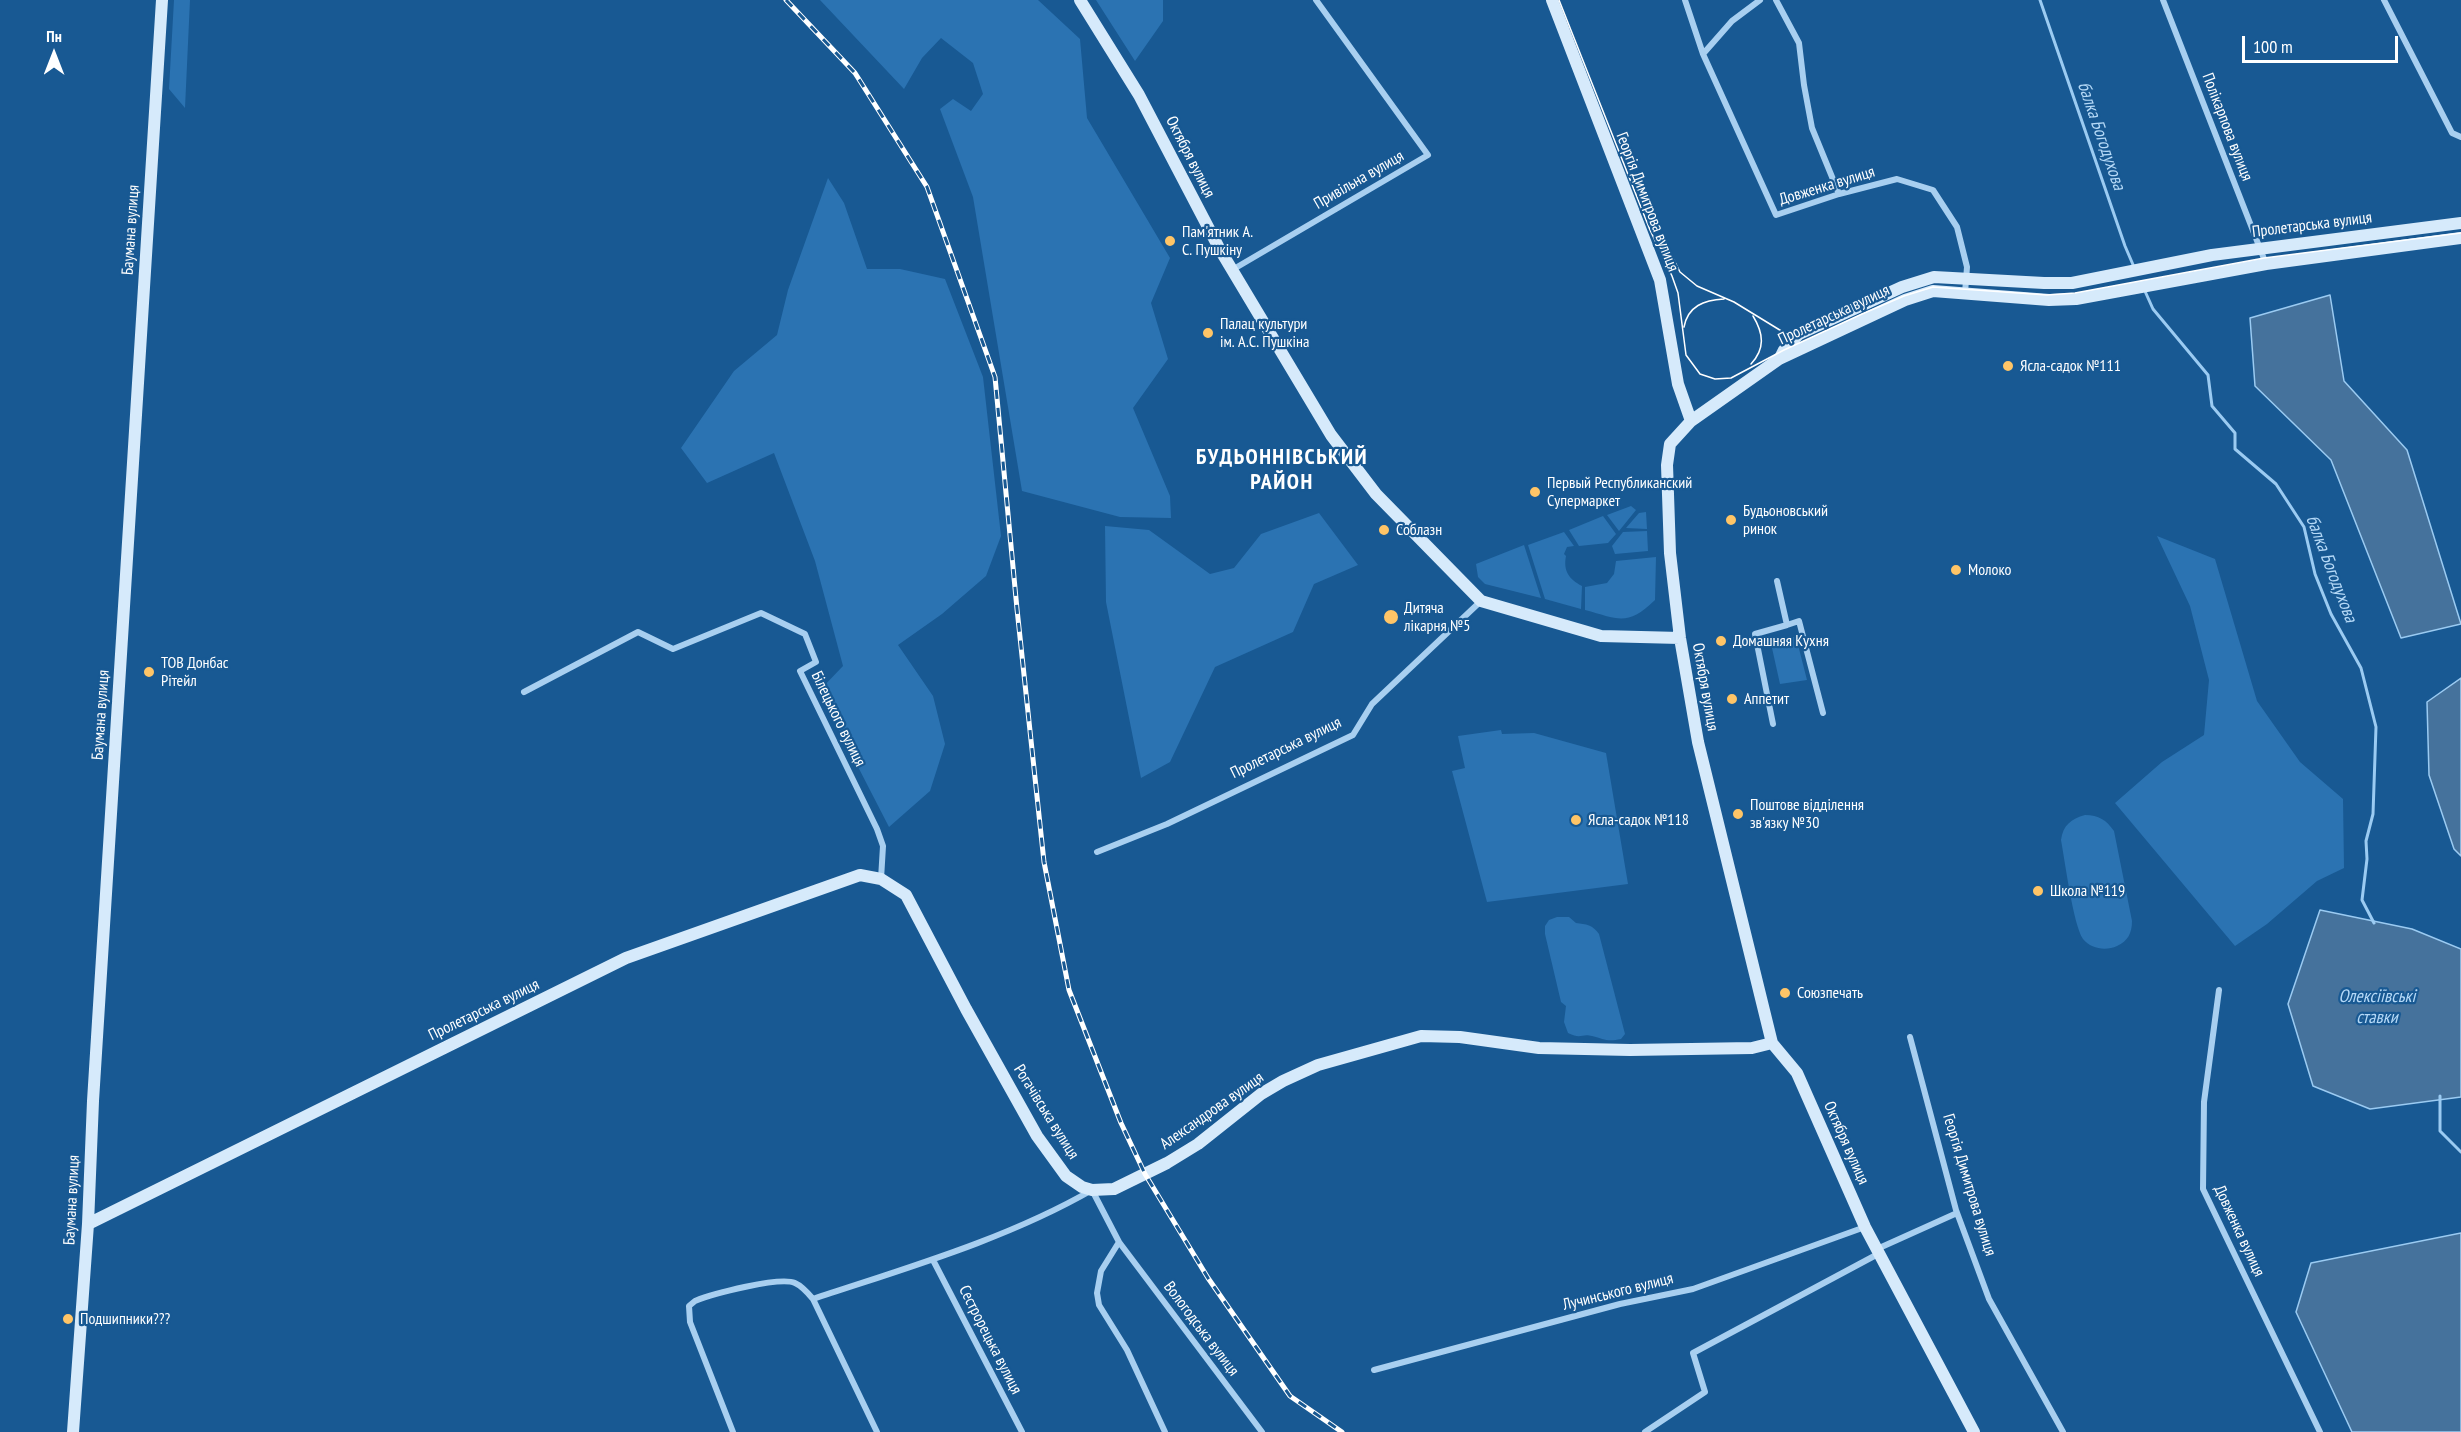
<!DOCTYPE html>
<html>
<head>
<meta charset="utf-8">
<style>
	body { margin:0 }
	#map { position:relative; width:2461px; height:1432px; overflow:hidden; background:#185993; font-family:"PT Sans Narrow",sans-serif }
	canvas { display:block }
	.north { position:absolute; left:24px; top:24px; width:60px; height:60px; -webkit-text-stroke:4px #185993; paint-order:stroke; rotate:0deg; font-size:16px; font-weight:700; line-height:24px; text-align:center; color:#fff }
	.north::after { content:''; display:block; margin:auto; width:21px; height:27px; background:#fff; clip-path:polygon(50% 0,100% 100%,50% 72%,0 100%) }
	.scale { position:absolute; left:2242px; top:36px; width:156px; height:27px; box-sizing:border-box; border:3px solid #fff; border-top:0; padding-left:8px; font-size:18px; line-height:21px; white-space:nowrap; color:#fff; -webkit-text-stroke:4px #185993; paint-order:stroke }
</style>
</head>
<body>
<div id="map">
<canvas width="2461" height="1432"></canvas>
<div class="north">Пн</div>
<div class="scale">100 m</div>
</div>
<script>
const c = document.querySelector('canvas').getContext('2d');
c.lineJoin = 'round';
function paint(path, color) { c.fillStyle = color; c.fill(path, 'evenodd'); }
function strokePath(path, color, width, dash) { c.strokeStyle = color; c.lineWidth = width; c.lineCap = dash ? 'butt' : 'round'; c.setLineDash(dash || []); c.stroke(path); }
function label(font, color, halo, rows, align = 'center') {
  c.font = font + ' "PT Sans Narrow",sans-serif'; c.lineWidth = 4.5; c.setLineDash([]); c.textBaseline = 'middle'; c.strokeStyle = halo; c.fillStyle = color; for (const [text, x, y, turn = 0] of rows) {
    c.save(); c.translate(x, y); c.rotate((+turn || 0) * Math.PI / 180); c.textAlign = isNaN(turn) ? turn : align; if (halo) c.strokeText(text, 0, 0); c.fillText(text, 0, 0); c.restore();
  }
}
const green = new Path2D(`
	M174,0H190L185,108L169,89Z
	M820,0H1038L1080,39L1087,118L1170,258L1151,303L1168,359L1133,408L1170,496L1171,518L1120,517L1022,491L973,197L940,109L953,99L971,111L983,94L973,63L941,38L922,58L904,89Z
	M1096,0H1163V21L1135,61Z
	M828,178L844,203L867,269H900L945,279L983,377L1001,536L986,576L942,614L898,645L933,696L945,744L930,791L889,827L819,691L843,666L815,561L774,453L707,483L681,448L734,371L777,335L788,290Z
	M1631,506L1636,510L1619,531L1607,515Z
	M1646,512L1647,529L1626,528L1639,513Z
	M1319,513L1358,565L1314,584L1293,632L1215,667L1170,762L1141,778L1106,602L1105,526L1149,530L1210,574L1234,568L1261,534Z
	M1603,516L1616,534L1608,543L1579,546L1569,530Z
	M1647,531L1648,551L1615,554L1612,546L1623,532Z
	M1564,532L1574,546L1567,547L1564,554L1566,556C1563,571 1569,579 1582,586L1581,609L1545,599L1528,545Z
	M2157,536L2215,559L2257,701L2300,762L2343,799L2344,868L2317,881L2267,924L2235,946L2115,803L2162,762L2204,735L2209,680L2190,606Z
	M1524,545L1541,598L1485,584L1478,577L1476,564Z
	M1656,557L1655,600C1627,627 1619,619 1585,610V587L1607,583L1614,574L1616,561Z
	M1796,637L1807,680L1780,684L1770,639Z
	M1501,730L1502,734L1534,733L1606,753L1628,884L1487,902L1452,771L1465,768L1458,736Z
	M2085,815C2099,815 2106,820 2114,831L2132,921C2132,933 2128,941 2117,946C2106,951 2091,949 2083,939C2073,924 2065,861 2061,840C2063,825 2071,819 2085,815Z
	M1557,917H1569L1576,923C1586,924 1593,925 1599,934L1625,1034L1621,1039C1607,1042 1604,1039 1592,1036C1581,1033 1582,1040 1568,1033L1564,1022L1566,1006L1561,1002L1545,934V926L1549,920Z`);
const water = new Path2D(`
	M2330,295L2344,381L2407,450L2461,624L2401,638L2331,460L2255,386L2250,318Z
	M2461,678V856L2454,849L2429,775L2427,702Z
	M2320,910L2412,929L2461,949V1097L2370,1109L2313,1086L2288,1004Z
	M2461,1233V1432H2352L2296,1312L2311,1263Z`);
const stream = new Path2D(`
	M2040,0L2125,246L2134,267
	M2144,289L2153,309L2208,375L2212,406L2235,433V449L2276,484L2304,527L2315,574L2331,614L2361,668L2376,727L2373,814L2366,841L2367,859L2362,900L2374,923
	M2440,1096V1131L2461,1152`);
const street = new Path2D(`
	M1685,0L1703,54L1776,215L1839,194L1897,179L1933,190L1957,227L1967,267L1965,293
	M1776,0L1799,43L1804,85L1812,128L1839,194
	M2163,0L2266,264
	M2384,0L2452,133L2461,137
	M1703,54L1732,21L1760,0
	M1232,270L1428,155L1316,0
	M1787,625L1799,621L1823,713
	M524,692L638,632L673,649L761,613L805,634L816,662L800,671L877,829L883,846L881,879
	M1773,724L1755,634L1787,625L1777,581
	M1097,852L1167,824L1353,735L1372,704L1481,601
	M2219,990L2204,1102L2203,1189L2320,1432
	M1910,1037L1956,1210L1989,1299L2063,1432
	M1119,1242L1262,1432
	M1877,1249L1957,1213
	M933,1260L1022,1432
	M813,1299L877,1432
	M1374,1370L1620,1304L1693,1289L1865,1227
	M733,1432L690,1322L689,1306L695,1301C712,1294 780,1276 795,1283C802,1286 808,1293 813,1299C906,1268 1007,1239 1092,1190L1119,1242L1101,1271L1097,1293L1099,1305L1127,1350L1165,1432
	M1645,1432L1705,1392L1693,1353L1878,1254`);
const secondary = new Path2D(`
	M1080,0L1139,95L1219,248L1331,435L1376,494L1481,601L1601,636L1680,638
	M1552,0L1660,280L1678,384L1691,421
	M1780,358L1784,350L1799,334L1902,287L1934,277L2044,283H2072L2212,255L2461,223
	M88,1224L626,958L860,875L881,879L906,895L966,1009L1037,1136L1066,1176L1082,1187L1092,1190L1114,1189L1167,1163L1198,1144L1261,1094L1283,1081L1318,1065L1421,1036L1460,1037L1539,1048L1630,1050L1752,1048L1772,1043
	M73,1432L88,1224L93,1101L162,0
	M1974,1432L1865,1227L1797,1073L1772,1043L1698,742L1680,638L1670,553L1667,465L1670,444L1691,421L1779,359L1905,300L1933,291L2049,300L2076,299L2266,264L2461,238`);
const tram = new Path2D(`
	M1559,0L1650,230L1672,276L1678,293L1686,355L1700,374L1715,379L1731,378L1784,350L1862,314L1904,296L1933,287L2047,295L2075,293L2264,258L2461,233
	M1670,252L1680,272L1697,286L1734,302L1783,332L1797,336L1810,333
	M1684,327C1688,306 1704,300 1724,299
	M1751,364C1765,349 1764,334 1753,316`);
const rail = new Path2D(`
	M786,0L855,73L927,187L995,377L1017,609L1044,862L1069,990L1121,1123L1145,1174L1208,1278L1290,1396L1342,1432`);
const markers = [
	[1170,241,6,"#ffc567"],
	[1208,333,6,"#ffc567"],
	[2008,366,6,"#ffc567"],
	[1535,492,6,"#ffc567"],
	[1731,520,6,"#ffc567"],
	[1384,530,6,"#ffc567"],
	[1956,570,6,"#ffc567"],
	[1391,617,8,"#ffc567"],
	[1721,641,6,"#ffc567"],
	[149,672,6,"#ffc567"],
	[1732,699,6,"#ffc567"],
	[1738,814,6,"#ffc567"],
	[1576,820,6,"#ffc567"],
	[2038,891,6,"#ffc567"],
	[1785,993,6,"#ffc567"],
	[68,1319,6,"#ffc567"]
];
const streetNames = [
	["Полікарпова вулиця",2227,127,69],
	["Октября вулиця",1190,157,63],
	["Привільна вулиця",1359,180,-30],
	["Довженка вулиця",1827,186,-17],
	["Георгія Димитрова вулиця",1647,202,69],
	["Пролетарська вулиця",2312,225,-7],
	["Баумана вулиця",131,230,-86],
	["Пролетарська вулиця",1834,315,-25],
	["Октября вулиця",1705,687,80],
	["Баумана вулиця",101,715,-86],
	["Білецького вулиця",838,719,64],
	["Пролетарська вулиця",1286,748,-26],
	["Пролетарська вулиця",484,1010,-26],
	["Александрова вулиця",1212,1111,-35],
	["Рогачівська вулиця",1046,1112,58],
	["Октября вулиця",1846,1143,66],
	["Георгія Димитрова вулиця",1969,1185,73],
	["Баумана вулиця",72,1200,-87],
	["Довженка вулиця",2239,1231,65],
	["Лучинського вулиця",1618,1292,-14],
	["Вологодська вулиця",1201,1329,53],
	["Сестрорецька вулиця",990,1340,63]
];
const poiNames = [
	["Пам'ятник А.",1182,232],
	["С. Пушкіну",1182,250],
	["Палац культури",1220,324],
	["ім. А.С. Пушкіна",1220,342],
	["Ясла-садок №111",2020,366],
	["Первый Республиканский",1547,483],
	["Супермаркет",1547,501],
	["Будьоновський",1743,511],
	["ринок",1743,529],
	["Соблазн",1396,530],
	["Молоко",1968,570],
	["Дитяча",1404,608],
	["лікарня №5",1404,626],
	["Домашняя Кухня",1733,641],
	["ТОВ Донбас",161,663],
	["Рітейл",161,681],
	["Аппетит",1744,699],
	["Поштове відділення",1750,805],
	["зв'язку №30",1750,823],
	["Ясла-садок №118",1588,820],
	["Школа №119",2050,891],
	["Союзпечать",1797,993],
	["Подшипники???",80,1319]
];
const waterNames = [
	["балка Богодухова",2101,136,71],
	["балка Богодухова",2331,569,69],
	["Олексіївські",2377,997],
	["ставки",2377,1018]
];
const districtNames = [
	["БУДЬОННІВСЬКИЙ",1282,458],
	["РАЙОН",1282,483]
];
paint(green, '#2b73b2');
paint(water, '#45729c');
strokePath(water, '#9bcbf2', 1.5);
strokePath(stream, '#9bcbf2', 3);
strokePath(street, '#a8cff0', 6);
strokePath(secondary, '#d6eafb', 12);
strokePath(tram, '#fff', 1.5);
strokePath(rail, '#fff', 5);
strokePath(rail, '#185993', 3, [9]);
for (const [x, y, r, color] of markers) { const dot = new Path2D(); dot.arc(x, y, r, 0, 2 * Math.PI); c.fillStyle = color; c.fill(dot); strokePath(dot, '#185993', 2); }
label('16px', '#fff', '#185993', streetNames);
label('16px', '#fff', '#185993', poiNames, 'left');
label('italic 18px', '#b5d9f7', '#185993', waterNames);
c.letterSpacing = '1.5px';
label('bold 22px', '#fff', '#185993', districtNames);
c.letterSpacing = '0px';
</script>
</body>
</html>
